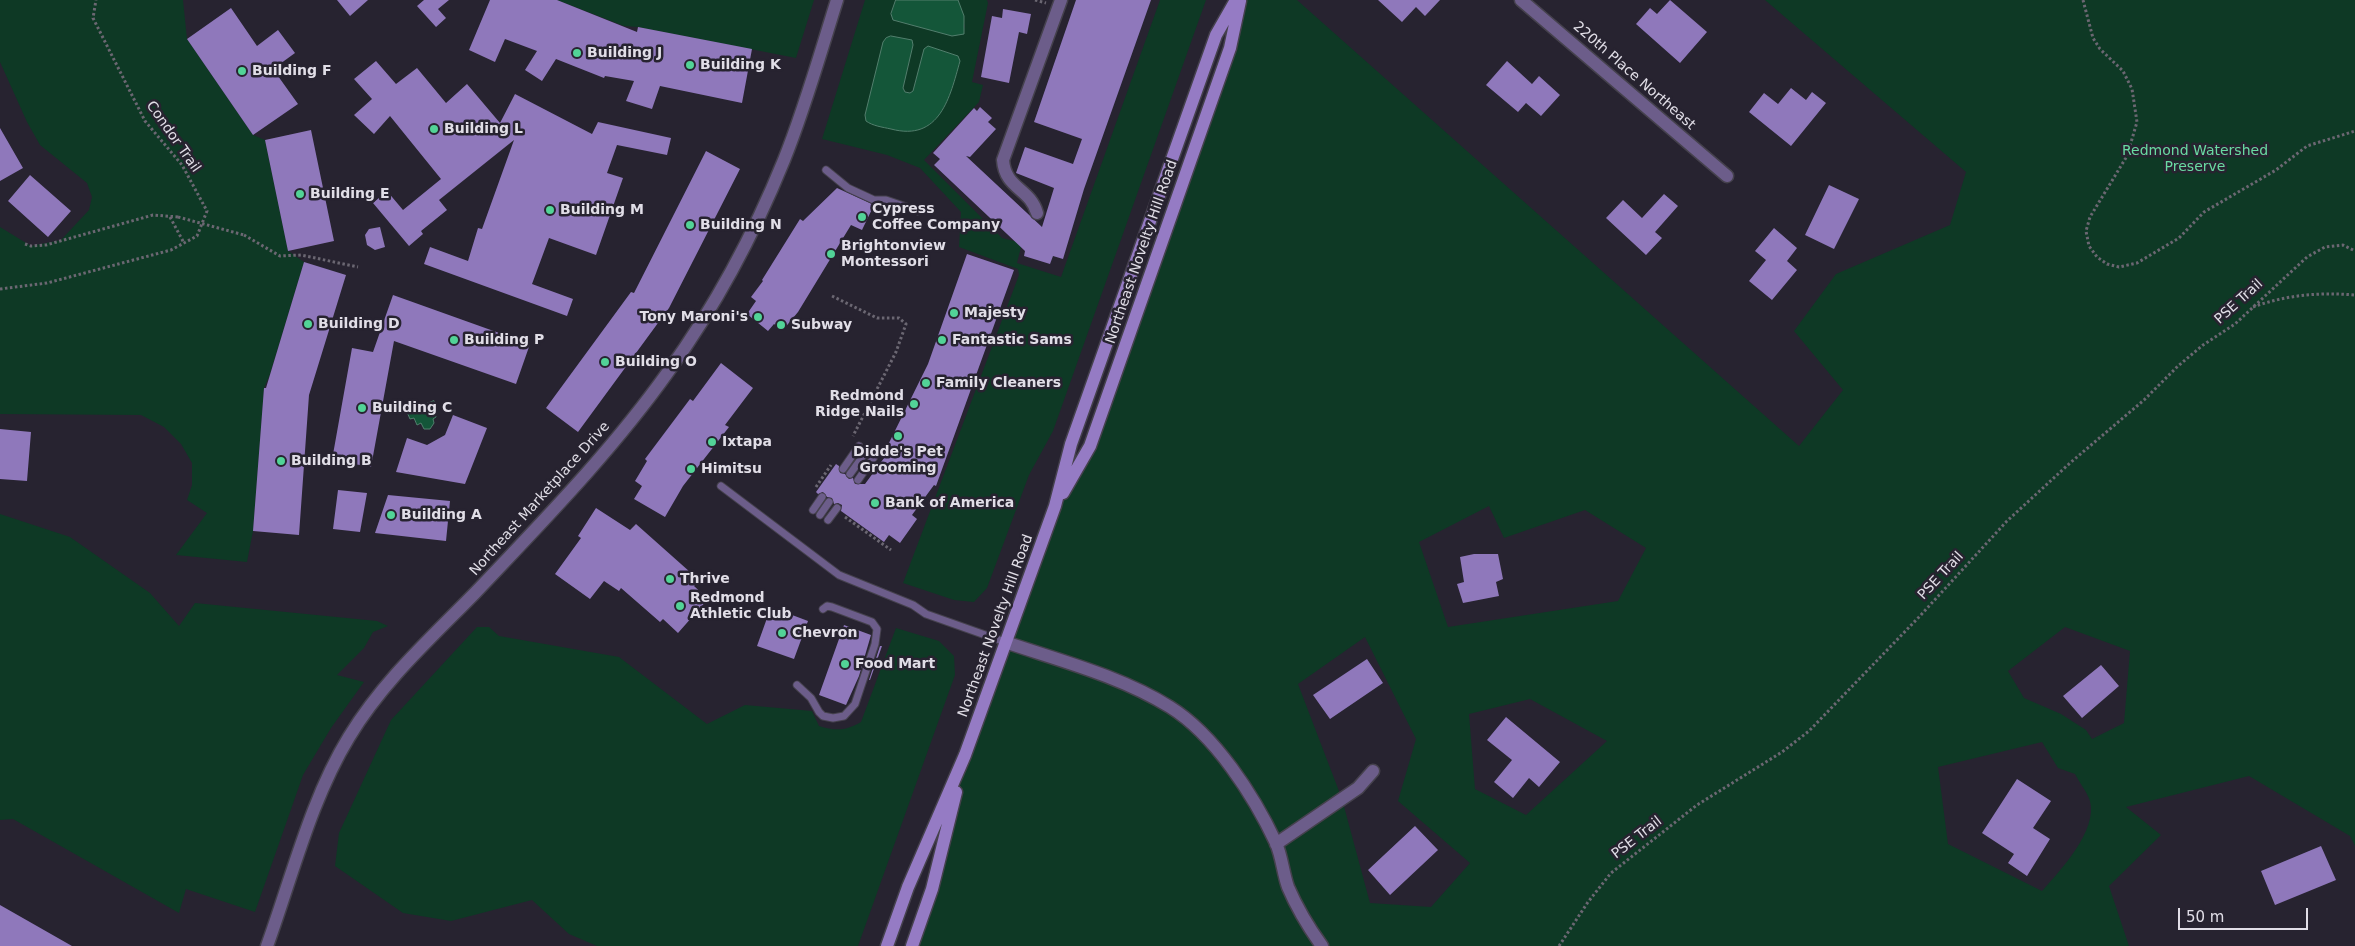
<!DOCTYPE html>
<html>
<head>
<meta charset="utf-8">
<style>
	body { margin:0 }
	#map { position:relative; width:2355px; height:946px; overflow:hidden; background:#272330; font-family:"DejaVu Sans",sans-serif }
	canvas { display:block }
	.scale { position:absolute; left:2178px; top:908px; width:130px; height:22px; box-sizing:border-box; border:2px solid #e1dee7; border-top:0; padding-left:6px; font-size:15px; line-height:18px; white-space:nowrap; color:#e1dee7; -webkit-text-stroke:4px #272330; paint-order:stroke }
</style>
</head>
<body>
<div id="map">
<canvas width="2355" height="946"></canvas>
<div class="scale">50 m</div>
</div>
<script>
const c = document.querySelector('canvas').getContext('2d');
c.lineJoin = 'round';
function paint(path, color) { c.fillStyle = color; c.fill(path, 'evenodd'); }
function strokePath(path, color, width, dash) { c.strokeStyle = color; c.lineWidth = width; c.lineCap = dash ? 'butt' : 'round'; c.setLineDash(dash || []); c.stroke(path); }
function label(font, color, halo, rows, align = 'center') {
  c.font = font + ' "DejaVu Sans",sans-serif'; c.lineWidth = 5; c.setLineDash([]); c.textBaseline = 'middle'; c.strokeStyle = halo; c.fillStyle = color; for (const [text, x, y, turn = 0] of rows) {
    c.save(); c.translate(x, y); c.rotate((+turn || 0) * Math.PI / 180); c.textAlign = isNaN(turn) ? turn : align; if (halo) c.strokeText(text, 0, 0); c.fillText(text, 0, 0); c.restore();
  }
}
const green = new Path2D(`
	M0,0H183L187,39L253,135L265,140L288,251L304,262L270,374L264,388L253,531L247,562L176,555L207,513L187,500L192,485V463L181,444L164,427L141,415L0,414V227L31,246L61,240L89,210L92,197L87,183L40,145L27,122L0,62Z
	M557,0H814L796,58L638,27L624,26Z
	M865,0H896L891,14L893,20L952,36L965,27L958,0H987L988,3L972,82L983,85L979,102L924,160L1002,238L1022,243L1017,263L1061,277L1160,0H1206L1053,431L1029,475L987,588L974,602L954,600L903,583L1019,275L1018,269L959,247L961,212L920,168L887,155L822,139ZM886,38L913,45L903,88L905,92L910,93L913,91L924,49L912,131L866,121L865,115Z
	M1240,0H1297L1799,446L1843,390L1794,331L1836,274L1950,225L1966,172L1765,0H2355V846L2350,836L2249,776L2126,807L2161,835L2109,886L2129,946H912L965,755L1055,506L1090,446ZM1489,506L1504,538L1585,510L1646,548L1618,601L1448,627L1419,542ZM2065,627L2130,651L2124,723L2092,739L2086,730L2061,714L2024,698L2008,671ZM1365,637L1416,739L1398,801L1470,863L1431,907L1370,903L1342,799L1298,684ZM1530,699L1607,741L1526,815L1475,789L1469,714ZM2042,742L2058,768L2075,774C2079,782 2087,792 2090,801C2098,830 2060,871 2042,891L1948,844L1938,767Z
	M0,514L70,537L150,593L179,626L195,603L377,621L388,626L373,632L364,648L337,675L364,682L331,728L303,775L255,912L186,889L179,913L13,819L0,820Z
	M477,627H489L499,636L619,657L707,724L745,705L812,711L819,726C835,731 846,731 861,722L896,628L939,641L954,656L955,675L858,946H597L569,934L532,900L451,921L403,913L335,866L339,833L391,720Z`);
const water = new Path2D(`
	M896,0H958L964,16V34L952,36L893,20L891,14Z
	M891,36L912,40L913,45L903,88L905,92L910,93L913,91L924,49L928,46L958,56L960,61C950,97 940,142 891,129C882,127 873,126 866,121L865,115L883,42L886,38Z
	M434,401L437,408L434,410L436,417L433,419L434,423L430,429H424L421,423L417,425L414,418L410,419L407,412Z`);
const building = new Path2D(`
	M337,0H368L350,16Z
	M424,0H449L438,9L446,18L436,27L417,6Z
	M490,0H557L637,32L638,27L752,49L742,103L660,86L652,109L626,101L634,81L605,76L604,78L556,59L542,81L525,70L537,51L505,39L495,62L469,50Z
	M1076,0H1151L1084,189L1063,259L1053,256L1050,264L1024,256L1025,251L934,165L940,159L933,153L974,108L977,111L980,107L992,118L988,122L996,129L970,157L966,156L1042,227L1054,188L1016,173L1025,147L1073,164L1082,139L1034,122Z
	M1378,0H1440L1425,16L1416,7L1402,22Z
	M1670,0L1707,32L1680,63L1636,24L1650,8L1657,14Z
	M231,8L257,46L278,30L295,53L273,69L298,104L253,135L187,39Z
	M1003,9L1031,14L1027,34L1019,32L1009,83L981,77L992,16L1002,18Z
	M376,61L396,84L417,68L446,103L467,84L500,123L515,94L592,134L598,122L671,138L667,155L617,145L607,173L623,178L596,255L549,238L532,284L573,299L567,316L424,264L430,247L468,261L478,228L482,229L514,140L439,200L447,210L421,231L423,234L409,246L373,203L387,191L403,210L441,179L390,116L374,134L354,115L372,99L354,79Z
	M1507,61L1532,84L1539,76L1560,95L1541,116L1526,103L1518,112L1486,85Z
	M1791,88L1806,100L1812,92L1826,103L1791,146L1749,112L1764,93L1778,104Z
	M0,128L23,168L0,181Z
	M311,130L334,241L288,251L265,140Z
	M706,151L740,169L669,308L578,432L546,408L631,292L634,293Z
	M30,175L71,211L48,237L8,201Z
	M1829,185L1859,199L1834,249L1805,235Z
	M837,188L874,205L862,230L851,225L798,312L783,330L774,324L768,331L747,314L756,301L751,297L763,281L762,280L800,219L803,221Z
	M1664,194L1678,206L1655,232L1662,238L1646,255L1606,218L1623,200L1642,218Z
	M380,227L385,247L375,250L367,245L365,235L369,229Z
	M1774,228L1797,248L1787,261L1797,270L1772,300L1749,281L1766,260L1755,251Z
	M967,254L1014,270L936,486L934,485L912,515L917,519L900,543L889,535L884,542L841,511L842,505L838,503L834,504L832,498L827,497L823,492L818,494L816,492L836,464L839,466L840,473L845,474L849,479L853,478L855,484H865L887,454L884,453L928,364Z
	M304,262L346,275L309,395L299,535L253,531L264,388H266Z
	M393,295L530,344L516,384L394,341L371,467L332,460L352,348L373,352Z
	M721,363L753,388L725,425L729,427L683,486L665,517L634,499L642,486L635,481L647,461L645,459L690,399L693,401Z
	M453,415L487,428L465,484L396,472L407,438L427,445L445,435Z
	M0,429L31,432L27,481L0,479Z
	M338,490L367,493L360,532L333,529Z
	M388,495L450,501L446,541L375,533Z
	M596,508L630,530L636,524L699,580L694,586L708,599L678,633L663,619L660,622L621,588L619,591L604,581L590,599L555,574L581,538L578,536Z
	M1474,554H1498L1503,579L1496,582L1499,596L1463,603L1457,584L1464,582L1460,557Z
	M771,607L808,621L794,659L757,646Z
	M844,625L871,635L859,676L846,705L819,695Z
	M880,646H882L870,680H869Z
	M1367,659L1383,683L1330,719L1313,695Z
	M2101,665L2119,686L2082,718L2063,696Z
	M1506,717L1560,762L1539,787L1529,778L1513,798L1494,782L1512,760L1487,740Z
	M2017,779L2051,801L2033,828L2050,839L2027,876L2008,863L2014,854L1982,833Z
	M1415,826L1438,850L1390,895L1368,870Z
	M2321,846L2336,880L2275,905L2261,871Z
	M0,905L72,946H0Z`);
const path = new Path2D(`
	M1035,0L1046,3
	M2083,0L2093,38L2100,49L2123,71L2132,89L2137,122L2127,156L2090,217L2086,231L2089,246L2097,257L2107,264L2119,267L2137,263L2179,238L2204,212L2276,170L2307,146L2355,131
	M170,217L184,243
	M244,235L280,256L301,255L358,267
	M25,244L31,246L46,245L153,215L178,217
	M0,289L47,283L171,250L197,236L207,211L182,165L145,121L93,18L96,0
	M832,296L877,318H899L906,324L896,352L853,436
	M2253,307C2286,295 2319,292 2355,295
	M816,487L831,465
	M845,517L891,550
	M1559,946L1588,902L1611,873L1697,805L1782,752L1809,731L1919,617L2007,521L2070,463L2144,400L2178,366L2203,345L2235,324L2307,257L2325,247L2343,245L2355,251`);
const lane = new Path2D(`
	M826,170L848,188L874,200H886L918,211
	M843,469L859,446
	M850,474L866,452
	M858,480L874,457
	M721,486L839,575L913,605L926,614L1005,642
	M813,510L822,497
	M820,515L829,502
	M828,520L837,508
	M797,685L811,698L819,712L823,716L833,718L844,716L855,704L875,644L877,629L872,622L832,607L827,606L823,609`);
const street = new Path2D(`
	M1521,0L1727,176
	M1037,213C1030,188 1005,189 1003,160L1061,0
	M1005,642C1061,661 1120,676 1170,707C1215,735 1254,796 1276,843C1282,857 1283,873 1288,887C1297,908 1309,928 1322,946
	M1276,844L1358,788L1373,771
	M267,946C292,877 311,799 349,737C383,681 430,639 475,593C542,522 611,452 668,372C714,308 754,234 784,160C805,108 820,54 837,0`);
const secondary = new Path2D(`
	M1063,493L1090,446L1230,48L1240,1
	M887,946L908,887L965,755L1055,506L1071,444L1216,35L1236,0
	M912,946L932,889L956,792`);
const pathBridge = new Path2D(`
	M178,217L244,235`);
const markers = [
	[577,53,5,"#52d397"],
	[690,65,5,"#52d397"],
	[242,71,5,"#52d397"],
	[434,129,5,"#52d397"],
	[300,194,5,"#52d397"],
	[550,210,5,"#52d397"],
	[862,217,5,"#52d397"],
	[690,225,5,"#52d397"],
	[831,254,5,"#52d397"],
	[954,313,5,"#52d397"],
	[758,317,5,"#52d397"],
	[308,324,5,"#52d397"],
	[781,325,5,"#52d397"],
	[454,340,5,"#52d397"],
	[942,340,5,"#52d397"],
	[605,362,5,"#52d397"],
	[926,383,5,"#52d397"],
	[914,404,5,"#52d397"],
	[362,408,5,"#52d397"],
	[898,436,5,"#52d397"],
	[712,442,5,"#52d397"],
	[281,461,5,"#52d397"],
	[691,469,5,"#52d397"],
	[875,503,5,"#52d397"],
	[391,515,5,"#52d397"],
	[670,579,5,"#52d397"],
	[680,606,5,"#52d397"],
	[782,633,5,"#52d397"],
	[845,664,5,"#52d397"]
];
const poiNames = [
	["Building J",587,53],
	["Building K",700,65],
	["Building F",252,71],
	["Building L",444,129],
	["Building E",310,194],
	["Cypress",872,209],
	["Coffee Company",872,225],
	["Building M",560,210],
	["Building N",700,225],
	["Brightonview",841,246],
	["Montessori",841,262],
	["Majesty",964,313],
	["Tony Maroni's",748,317,"right"],
	["Building D",318,324],
	["Subway",791,325],
	["Building P",464,340],
	["Fantastic Sams",952,340],
	["Building O",615,362],
	["Family Cleaners",936,383],
	["Redmond",904,396,"right"],
	["Ridge Nails",904,412,"right"],
	["Building C",372,408],
	["Ixtapa",722,442],
	["Didde's Pet",898,452,"center"],
	["Grooming",898,468,"center"],
	["Building B",291,461],
	["Himitsu",701,469],
	["Bank of America",885,503],
	["Building A",401,515],
	["Thrive",680,579],
	["Redmond",690,598],
	["Athletic Club",690,614],
	["Chevron",792,633],
	["Food Mart",855,664]
];
const streetNames = [
	["220th Place Northeast",1634,76,41],
	["Condor Trail",173,137,55],
	["Northeast Novelty Hill Road",1142,252,-71],
	["PSE Trail",2239,302,-42],
	["Northeast Marketplace Drive",540,499,-48],
	["PSE Trail",1941,576,-47],
	["Northeast Novelty Hill Road",996,626,-70],
	["PSE Trail",1637,838,-38]
];
const parkNames = [
	["Redmond Watershed",2195,151],
	["Preserve",2195,167]
];
paint(green, '#0e3925');
paint(water, '#145639');
strokePath(water, '#527f6d', 1);
paint(building, '#8f78bb');
strokePath(lane, '#45414d', 9);
strokePath(street, '#45414d', 15);
strokePath(secondary, '#45414d', 15);
strokePath(path, '#6b6772', 3, [2.5, 2.5]);
strokePath(lane, '#6c5d8a', 7);
strokePath(street, '#6c5d8a', 12);
strokePath(secondary, '#957bc4', 12);
strokePath(pathBridge, '#6b6772', 3, [2.5, 2.5]);
for (const [x, y, r, color] of markers) { const dot = new Path2D(); dot.arc(x, y, r, 0, 2 * Math.PI); c.fillStyle = color; c.fill(dot); strokePath(dot, '#272330', 2); }
label('bold 14px', '#e1dee7', '#272330', poiNames, 'left');
label('14px', '#e1dee7', '#272330', streetNames);
label('14px', '#69daa2', '#272330', parkNames);
</script>
</body>
</html>
